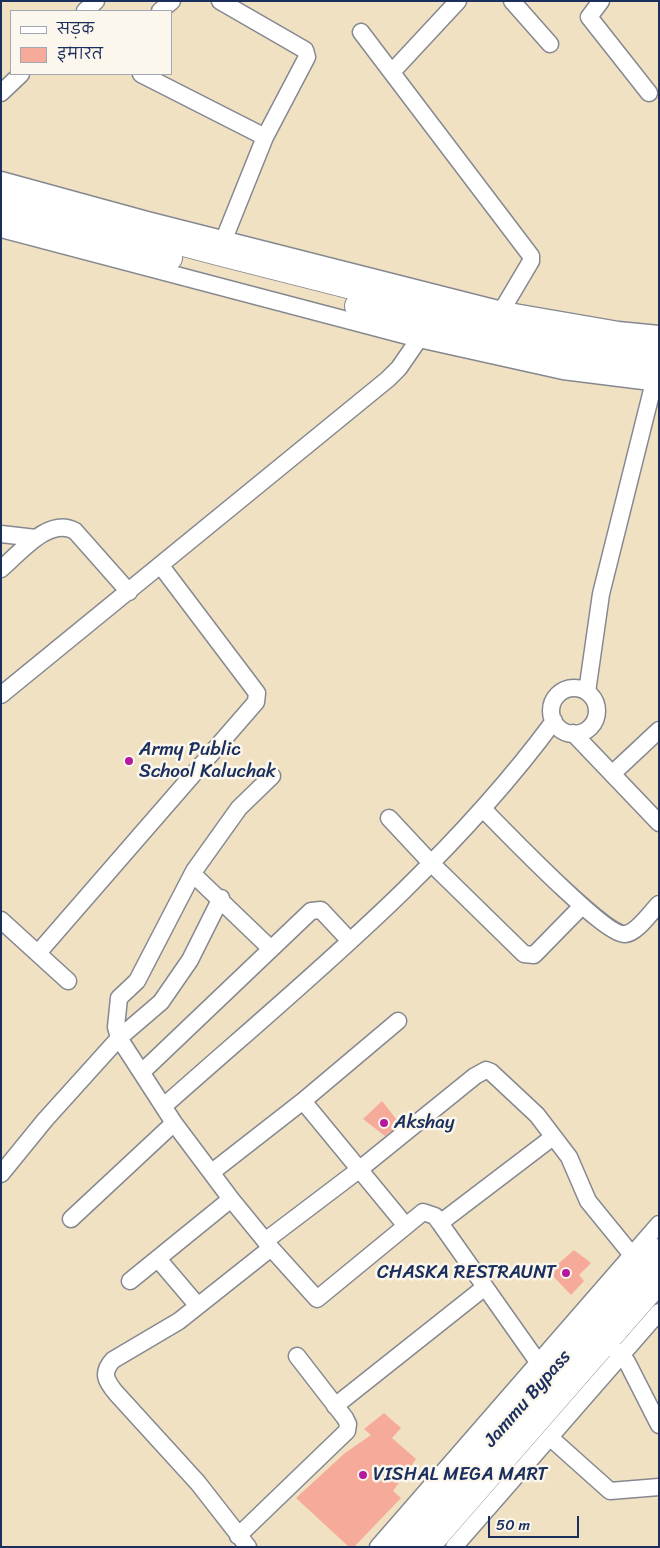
<!DOCTYPE html>
<html>
<head>
<meta charset="utf-8">
<style>
	body { margin:0 }
	#map { position:relative; width:660px; height:1548px; overflow:hidden; background:#f0e1c3; font-family:Sriracha,"Playpen Sans Deva",sans-serif }
	canvas { display:block }
	.frame { position:absolute; inset:0; border:2px solid #1b2f5e; pointer-events:none }
	.legend { position:absolute; left:10px; top:10px; width:162px; height:65px; box-sizing:border-box; background:#fbf7ec; border:1px solid #a1a7b3; margin:0; padding:6px 9px; list-style:none; font-size:15px; color:#1b2f5e }
	.legend li { display:flex; align-items:center; gap:10px; height:25px }
	.legend b { width:25px; border:1px solid #a1a7b3 }
	.scale { position:absolute; left:488px; top:1516px; width:91px; height:22px; box-sizing:border-box; border:2px solid #1b2f5e; border-top:0; padding-left:6px; font-size:15px; line-height:18px; white-space:nowrap; color:#1b2f5e; -webkit-text-stroke:4px #fbf7ec; paint-order:stroke }
</style>
</head>
<body>
<div id="map">
<canvas width="660" height="1548"></canvas>
<div class="frame"></div>
<ul class="legend">
<li><b style="height:6px;background:#fff"></b>सड़क</li>
<li><b style="height:14px;background:#f6aa9a"></b>इमारत</li>
</ul>
<div class="scale">50 m</div>
</div>
<script>
const c = document.querySelector('canvas').getContext('2d');
c.lineJoin = 'round';
function paint(path, color) { c.fillStyle = color; c.fill(path, 'evenodd'); }
function strokePath(path, color, width, dash) { c.strokeStyle = color; c.lineWidth = width; c.lineCap = dash ? 'butt' : 'round'; c.setLineDash(dash || []); c.stroke(path); }
function label(font, color, halo, rows, align = 'center') {
  c.font = font + ' Sriracha,sans-serif'; c.lineWidth = 5; c.setLineDash([]); c.textBaseline = 'middle'; c.strokeStyle = halo; c.fillStyle = color; for (const [text, x, y, turn = 0] of rows) {
    c.save(); c.translate(x, y); c.rotate((+turn || 0) * Math.PI / 180); c.textAlign = isNaN(turn) ? turn : align; if (halo) c.strokeText(text, 0, 0); c.fillText(text, 0, 0); c.restore();
  }
}
const building = new Path2D(`
	M382,1101L400,1124L385,1136L363,1119Z
	M574,1250L591,1263L579,1275L584,1281L571,1295L549,1272Z
	M384,1413L401,1428L392,1438L416,1459L393,1491L401,1498L354,1547H349L296,1498L345,1453L371,1435L364,1429Z`);
const minor = new Path2D(`
	M220,1L305,50L307,57L265,137L224,239
	M512,1L550,44
	M601,1L589,17L649,93
	M85,11L96,1
	M160,11L172,1
	M361,32L531,256V261L502,310
	M392,72L458,1
	M141,74L265,137
	M1,93L21,74
	M1,180L147,220L502,310L618,330L659,334
	M1,229L419,339L563,371L659,383
	M1,534L36,538
	M1,569C19,554 49,516 75,531L129,592
	M551 711a23 23 0 1 1 46 0a23 23 0 1 1-46 0Z
	M587,692L601,594L654,382
	M1,695L388,379L399,368L419,339
	M573,733L659,823
	M612,774L659,730
	M483,809C502,828 606,937 625,934C637,933 650,913 659,904
	M389,818L431,863L524,954L534,955L582,906
	M221,898L190,960L161,1002L119,1038L174,1123L231,1199L271,1248L317,1299L423,1212L435,1216L440,1223
	M1,920L68,981
	M270,948L195,876L194,871L239,808L272,776
	M38,953L256,702L257,693L161,566
	M142,1072L311,911L321,910L350,941
	M303,1101L406,1226
	M164,1106C300,985 445,869 554,721
	M212,1172L303,1101L398,1021
	M1,1174L45,1120L119,1038L116,1027L119,998L137,981L194,871
	M71,1219L174,1123
	M265,1241L360,1169L475,1076L486,1070L491,1072L537,1115L569,1157L588,1201L632,1255
	M158,1259L198,1306
	M130,1281L231,1199
	M613,1348L627,1362L659,1425
	M538,1362L440,1223L553,1137
	M335,1406L485,1287
	M554,1441L610,1491L659,1487
	M238,1536L347,1431L348,1424L345,1418L297,1356
	M248,1547L198,1483L116,1393C106,1381 101,1373 113,1360L179,1321L271,1248
	M378,1547L659,1224
	M454,1547L659,1312`);
const highway = new Path2D(`
	M1,196C117,227 232,257 348,286C451,312 553,337 659,348
	M1,215L170,258
	M357,306L542,351L659,367
	M398,1547L659,1251
	M427,1547L659,1281`);
const markers = [
	[129,761,5,"#b5179e"],
	[384,1123,5,"#b5179e"],
	[566,1273,5,"#b5179e"],
	[363,1475,5,"#b5179e"]
];
const poiNames = [
	["Army Public",139,750],
	["School Kaluchak",139,772],
	["Akshay",394,1123],
	["CHASKA RESTRAUNT",556,1273,"right"],
	["VISHAL MEGA MART",373,1475]
];
const streetNames = [
	["Jammu Bypass",528,1399,-49]
];
paint(building, '#f6aa9a');
strokePath(minor, '#868890', 19);
strokePath(highway, '#868890', 26);
strokePath(minor, '#fff', 16);
strokePath(highway, '#fff', 24);
for (const [x, y, r, color] of markers) { const dot = new Path2D(); dot.arc(x, y, r, 0, 2 * Math.PI); c.fillStyle = color; c.fill(dot); strokePath(dot, '#fbf7ec', 2); }
label('19px', '#1b2f5e', '#fbf7ec', poiNames, 'left');
label('19px', '#1b2f5e', '#fbf7ec', streetNames);
</script>
</body>
</html>
